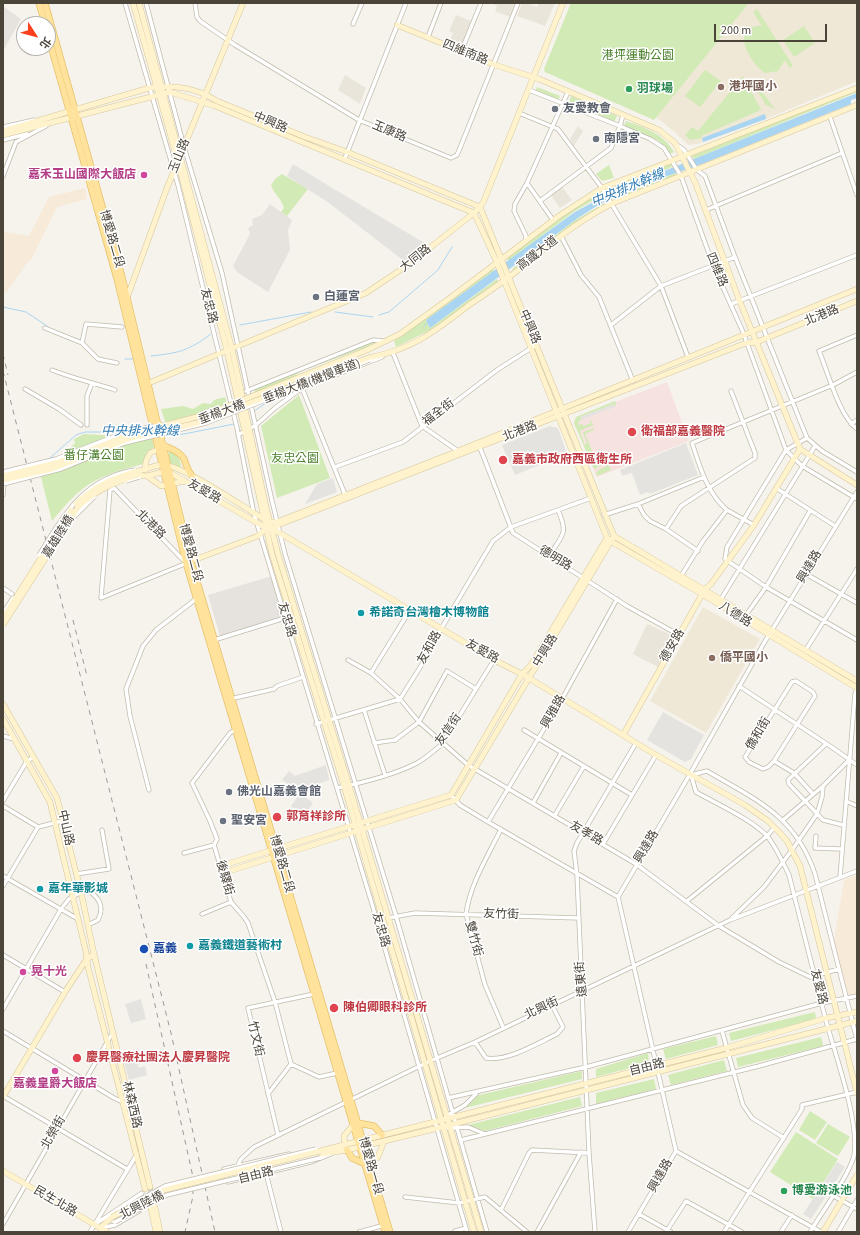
<!DOCTYPE html>
<html>
<head>
<meta charset="utf-8">
<style>
	body { margin:0 }
	#map { position:relative; width:860px; height:1235px; overflow:hidden; background:#f6f3ec; font-family:"Source Sans 3","Noto Sans TC",sans-serif }
	canvas { display:block }
	.frame { position:absolute; inset:0; border:4px solid #4b4439; pointer-events:none }
	.north { position:absolute; left:16px; top:16px; width:40px; height:40px; box-sizing:border-box; background:#fff; border:1px solid #b7b4b0; border-radius:50%; rotate:126deg; font-size:11px; font-weight:700; line-height:16px; text-align:center; color:#4b4439 }
	.north::after { content:''; display:block; margin:auto; width:14px; height:18px; background:#fc3f1d; clip-path:polygon(50% 0,100% 100%,50% 72%,0 100%) }
	.scale { position:absolute; left:714px; top:24px; width:113px; height:18px; box-sizing:border-box; border:2px solid #4b4439; border-top:0; padding-left:5px; font-size:12px; line-height:14px; white-space:nowrap; color:#4b4439; -webkit-text-stroke:3px #fff; paint-order:stroke }
</style>
</head>
<body>
<div id="map">
<canvas width="860" height="1235"></canvas>
<div class="frame"></div>
<div class="north">北</div>
<div class="scale">200 m</div>
</div>
<script>
const c = document.querySelector('canvas').getContext('2d');
c.lineJoin = 'round';
function paint(path, color) { c.fillStyle = color; c.fill(path, 'evenodd'); }
function strokePath(path, color, width, dash) { c.strokeStyle = color; c.lineWidth = width; c.lineCap = dash ? 'butt' : 'round'; c.setLineDash(dash || []); c.stroke(path); }
function label(font, color, halo, rows, align = 'center') {
  c.font = font + ' "Source Sans 3","Noto Sans TC",sans-serif'; c.lineWidth = 3; c.setLineDash([]); c.textBaseline = 'middle'; c.strokeStyle = halo; c.fillStyle = color; for (const [text, x, y, turn = 0] of rows) {
    c.save(); c.translate(x, y); c.rotate((+turn || 0) * Math.PI / 180); c.textAlign = isNaN(turn) ? turn : align; if (halo) c.strokeText(text, 0, 0); c.fillText(text, 0, 0); c.restore();
  }
}
const residential = new Path2D(`
	M491,3H515L510,17L495,11L497,6Z
	M522,3H528L537,7L539,3H555L545,26L517,16Z
	M456,15L471,21L462,44L458,47L448,44L453,33L449,31Z
	M345,75L366,88L360,104L338,90Z
	M578,126L583,131L574,146L570,139Z
	M562,187L572,200L560,208L551,195Z
	M647,624L674,636L658,667L633,654Z`);
const commercial = new Path2D(`
	M85,188L87,199L57,207L31,260H29L6,293L3,292V232L29,236L49,197Z
	M857,875V994L848,996L834,941L844,880Z`);
const industrial = new Path2D(`
	M3,6L21,19L3,51Z
	M270,204L292,220L288,230L290,250L268,292L237,272L233,266L250,234L248,228L253,225L252,219L262,215Z
	M272,576L284,617L220,636L208,595Z`);
const education = new Path2D(`
	M749,3H857V81L766,119L698,144L688,145L677,134L656,117Z
	M703,607L760,639L706,733L650,701Z`);
const medical = new Path2D(`
	M667,382L689,441L597,477L574,423L576,417Z`);
const green = new Path2D(`
	M571,3H749L654,120L545,72L544,69Z
	M757,9L793,66L790,68L785,60L778,71L765,73C750,63 728,25 762,26L753,12Z
	M804,26L815,43L794,57L783,40Z
	M705,70L721,81L700,107L685,96Z
	M743,76L761,110L701,136L702,138L690,140L685,135L692,127L698,131Z
	M757,85L775,109L766,105L755,87Z
	M537,87L560,96L557,101L535,92Z
	M857,89V92L694,159L692,156Z
	M571,96L617,116L614,122L569,102Z
	M626,121C644,127 664,134 674,152L669,154L659,141L624,126Z
	M671,163L672,167L609,193L607,190Z
	M609,165L614,178L602,181L596,174Z
	M675,173L676,176L613,199Z
	M282,174L308,189L287,216L281,212L284,208C280,196 274,195 271,185L276,178Z
	M601,192L603,195L575,211L508,261L507,258L554,222Z
	M608,201L513,270L512,269L574,221Z
	M493,268L494,271L426,320L430,328L497,279L498,281L430,330L396,347L394,341Z
	M374,341V343L367,347L301,371L259,404L254,389Z
	M299,395L330,478L277,498L261,426Z
	M225,397L230,415L189,423L166,424L161,409L183,406L193,409L203,403L211,404L214,400Z
	M615,401L616,405L615,407L614,404L580,417L581,420L578,422L579,425L582,424L584,426L591,423L590,420L592,421L593,425L581,430L580,432L585,445L587,443L583,432L594,428V430L585,434L598,465L607,462L611,470L597,476L596,473L600,469L607,466V463L594,469L574,423L576,417Z
	M84,434L152,438L154,447L148,453L143,464C95,477 84,482 52,521L41,477L75,443L74,439Z
	M169,452C178,453 181,460 181,469L169,464Z
	M815,1012L816,1019L731,1041L729,1033Z
	M716,1036L718,1045L666,1059L663,1049Z
	M821,1037L823,1046L738,1067L736,1058Z
	M648,1053L649,1063L596,1077V1069Z
	M724,1060L727,1071L671,1085L668,1075Z
	M582,1071V1079L465,1108L475,1096Z
	M654,1079L656,1089L596,1104V1093Z
	M580,1097L582,1106L485,1131L468,1125Z
	M810,1111L827,1122L815,1140L799,1130Z
	M828,1124L850,1137L838,1156L816,1143Z
	M796,1132L838,1159L813,1199L770,1172Z`);
const parking = new Path2D(`
	M293,164L334,189L426,244L404,261L329,203L287,176Z
	M614,404L615,407L581,420L580,417Z
	M550,426L558,428L567,454L515,475L502,445Z
	M686,443L698,475L650,494L647,492L640,495L632,473L622,476L620,470Z
	M333,478L337,492L305,504L317,484Z
	M663,712L704,735L691,759L685,762L647,740Z
	M326,765L329,780L317,784L318,790L304,794L282,780L289,771L295,776Z
	M300,793L313,803L303,817L291,806Z
	M141,999L146,1019L131,1023L125,1004Z
	M136,1059L139,1068L145,1066L147,1075L129,1080L124,1062Z
	M837,1162L845,1167L811,1219L803,1214Z`);
const water = new Path2D(`
	M857,93V98L851,100V104L702,164L644,184L600,204L578,218L430,328L426,320L575,212L610,193Z
	M765,114L766,119L703,142L702,138Z`);
const stream = new Path2D(`
	M3,307L26,312L47,326
	M335,312L373,317
	M379,315L389,312L438,270L452,247
	M240,325L311,312
	M424,326L428,322
	M151,356C179,353 188,351 211,334
	M125,359H133
	M253,412L269,401
	M166,435L184,434L234,424
	M50,458L76,435L85,432H121`);
const secondaryTunnel = new Path2D(`
	M150,1187L154,1206`);
const street = new Path2D(`
	M125,3L178,185L237,428L254,514L372,904L467,1232
	M146,3L184,147L222,273L272,501L285,554L396,916L487,1232
	M195,3L197,17L200,21L235,45L359,120L451,158L457,155L460,148L518,3
	M353,24L362,3
	M428,37L441,3
	M461,52L481,3
	M529,90L620,126L650,139L664,148L681,176L713,265L743,332L786,450L802,466L857,499
	M519,113L558,129L602,188L661,286L688,357
	M830,117L857,195
	M3,127L34,120
	M3,140L27,134
	M677,145L684,150L697,170L705,176L735,257L807,438L822,451L857,472
	M345,158L406,3
	M3,176L16,142L46,126
	M527,183L553,220
	M540,201L611,148L620,126L623,115
	M706,210L842,153
	M561,236L581,275L599,297L633,381
	M525,242L526,236L514,211L515,204L527,183L568,92
	M731,304L857,255
	M611,325L661,286L735,257
	M45,328L82,343L98,359L117,363
	M857,335L819,351C828,372 839,416 857,429
	M82,343L86,324L122,327
	M393,353L422,426L458,451
	M52,370C72,378 94,383 115,390
	M302,388L346,497
	M25,389L59,409L81,425
	M246,391L373,340L384,341
	M851,424L857,420
	M87,425V396L92,383
	M238,435L256,425L275,408L302,388L382,357
	M807,438L786,450L727,547L725,559L766,587L857,640
	M479,445L513,533L627,606L679,635
	M335,467L403,442L497,370L536,345
	M776,488L835,526
	M3,495L4,482
	M638,504L644,515L650,521L666,529L698,551
	M727,510L754,525
	M604,515L638,504L704,477
	M666,529L681,506L755,458V453L731,391
	M549,556C562,535 569,535 558,510
	M184,561L114,488L110,490L101,598L187,563
	M806,574L857,603
	M681,576L703,541L727,510C707,493 700,467 692,443L833,385L857,372
	M3,588L12,594
	M721,599L815,446
	M746,615L766,587L810,511
	M214,640L285,618
	M805,651L857,569
	M348,660L371,673L400,699L419,722L468,765L636,864L719,926L779,962L810,977L839,969
	M371,673L410,610
	M796,681L813,692L815,696L774,761L768,767L763,769L749,762L745,757L792,682Z
	M739,686L833,748L857,765
	M230,699L274,689L277,686L303,677
	M364,710L385,775
	M316,724L400,699L426,658L441,629L493,541L511,527L591,498
	M237,729L230,733L192,783L210,821L217,839L214,845L231,902L244,917L248,923L275,1002L291,1064L268,1094
	M524,730L632,795
	M3,736L14,739
	M374,743L395,740L419,722L447,671L476,689
	M826,744L788,780L789,784L823,820L843,825
	M774,761L794,773L813,794
	M691,775L696,792C717,804 753,820 768,837C777,849 783,862 789,875C801,923 813,970 825,1017C834,1052 860,1121 854,1156C848,1177 822,1212 810,1232
	M691,775L707,771C756,800 796,816 815,874L857,1040
	M337,788C361,783 396,774 417,763C426,758 435,750 442,744L494,660
	M149,790L130,716L126,689L143,646L156,630L196,599
	M451,795L460,805L488,822L618,897
	M3,801L27,761L34,757
	M846,801L857,806
	M533,803L561,753
	M3,806L38,827
	M555,815L584,766
	M783,820L823,786
	M488,822L562,699L617,599
	M38,827L62,821
	M501,829C488,856 470,884 466,914L485,985L503,1027
	M816,836L815,848L841,849
	M603,844L656,755
	M184,853L214,845
	M76,874L109,869L102,830
	M3,876L78,919
	M840,877L855,694L857,689
	M3,886L38,827
	M687,901L767,836L774,828
	M202,914L231,902
	M388,918L415,913L578,918
	M732,918L764,887L792,850L817,814L822,797L823,786L849,760
	M3,955L65,992
	M3,1009L61,909L69,899L86,889C99,897 105,906 98,920L88,925
	M3,1031L114,1098L131,1106
	M722,1031L743,1105L752,1118L784,1138
	M475,1042L486,1058C507,1062 538,1043 557,1034L563,1027L552,1005
	M291,1064L319,1077L337,1073
	M3,1096L127,1169
	M448,1098L586,1067L822,1003L857,996
	M446,1116L465,1105L476,1094
	M448,1128L468,1127L485,1134
	M278,1135L248,1008L314,994
	M461,1140L759,1066L857,1039
	M676,1151L821,1232
	M289,1154L224,1169L228,1182L311,1162L331,1154
	M238,1165L241,1159L254,1147L430,1061L475,1042L730,920L857,871
	M270,1172L267,1177L281,1232
	M832,1195L857,1209
	M405,1197L459,1203L485,1197L527,1232
	M501,1210L529,1153L532,1150L589,1153
	M639,1214L671,1232
	M97,1223L142,1193
	M3,1224L113,1032
	M101,1228L115,1225L139,1211
	M455,1231L466,1228
	M90,1232L137,1154
	M359,1232L385,1225
	M537,1232L581,1152
	M595,1232L589,1153L577,875L574,851L577,843L636,743
	M628,1232L676,1151L618,897L690,774L764,643L857,492
	M666,1232L686,1201L742,1232
	M724,1232L802,1109V1105L857,1092
	M781,1232L792,1215
	M838,1232L857,1200`);
const secondary = new Path2D(`
	M133,3L178,162L227,351L272,554L344,786L474,1232
	M139,3L232,349L266,507L278,554L349,785L481,1232
	M397,25L495,65L539,79L659,130L675,143L695,182L740,302L800,449L857,485
	M3,131L149,88C174,85 195,87 217,101L305,137L347,152L480,207L614,536L456,800L223,873
	M3,135L170,92L215,106L474,213L495,258L607,538L612,542L702,594L857,688
	M127,298L167,188L243,3
	M367,350L400,334L450,298L559,216L602,188L857,88
	M368,358C413,349 434,332 469,305C487,293 504,281 521,268C550,244 579,220 613,203L857,105
	M144,385L366,293L408,265L474,213L483,203L563,3
	M145,470L146,461L150,453L157,450
	M138,471C145,470 154,465 162,465C182,464 244,508 264,519L271,522H277L458,451L857,289
	M138,475L147,476L162,472H169L266,528L273,529L494,660L522,674L656,755L745,805L768,821L780,833L787,841L800,866L857,1093
	M147,476L161,486L185,481
	M273,529L278,525L746,343L757,342L857,301
	M614,536L857,681
	M191,561L258,536L266,528
	M3,704L57,798L81,892L94,954L150,1187
	M3,719L50,802L86,952L88,967L145,1189
	M623,735L705,589L711,584L754,525L800,449
	M221,866L451,795L522,674L531,665L607,538
	M3,1097L65,992L86,960L94,954
	M345,1145L344,1136L353,1125
	M320,1151L726,1048L826,1018L857,1012
	M321,1154L347,1150L434,1129L857,1021
	M370,1163L378,1157L384,1141
	M3,1171L107,1232
	M155,1207L160,1232
	M151,1208L156,1232
	M100,1228L112,1217
	M823,1232L857,1175`);
const primary = new Path2D(`
	M39,3L45,24
	M45,3L122,277L191,561L390,1232
	M48,36L117,279L186,563L385,1232
	M163,445C170,449 180,451 184,459C187,466 187,470 192,476
	M358,1123L374,1126L382,1135
	M347,1150L352,1158L365,1164`);
const rail = new Path2D(`
	M3,354L8,375
	M3,371L171,1033L215,1232
	M73,620L87,676
	M146,964L193,1177V1196L185,1232`);
const streetBridge = new Path2D(`
	M360,364L370,360
	M201,414L214,409
	M3,472L56,459L123,433L154,426
	M126,481L139,477
	M3,484L61,469L125,443L206,423L296,388
	M74,517L94,497
	M39,555C64,515 84,478 135,470
	M3,613L13,598
	M131,1205L165,1186L316,1149
	M115,1222L167,1195L320,1158`);
const secondaryBridge = new Path2D(`
	M3,476L63,461L131,434L208,414L367,350
	M3,480L52,469L131,438L197,423L368,358
	M76,504C93,486 114,478 138,471
	M3,618L71,510
	M3,625L78,507C96,490 115,482 138,475
	M112,1217L164,1190L320,1151`);
const markers = [
	[721,87,4,"#8d6e63"],
	[629,89,4,"#2e9e5b"],
	[555,109,4,"#6b7280"],
	[596,139,4,"#6b7280"],
	[144,175,4,"#d1479c"],
	[316,297,4,"#6b7280"],
	[632,432,5,"#e0444e"],
	[503,460,5,"#e0444e"],
	[361,613,4,"#0f9aa8"],
	[712,658,4,"#8d6e63"],
	[229,792,4,"#6b7280"],
	[277,817,5,"#e0444e"],
	[223,821,4,"#6b7280"],
	[40,889,4,"#0f9aa8"],
	[190,946,4,"#0f9aa8"],
	[144,949,5,"#1a4fb4"],
	[23,972,4,"#d1479c"],
	[334,1008,5,"#e0444e"],
	[77,1058,5,"#e0444e"],
	[55,1071,4,"#d1479c"],
	[784,1191,4,"#2e9e5b"]
];
const streetNames = [
	["四維南路",465,53,22],
	["中興路",270,123,23],
	["玉康路",389,132,23],
	["玉山路",180,156,-68],
	["博愛路二段",111,239,74],
	["高鐵大道",538,254,-38],
	["大同路",416,259,-38],
	["四維路",716,270,67],
	["友忠路",208,306,76],
	["北港路",822,316,-22],
	["中興路",529,327,67],
	["垂楊大橋(機慢車道)",312,382,-21],
	["垂楊大橋",222,413,-20],
	["福全街",439,413,-37],
	["北港路",520,432,-21],
	["友愛路",204,492,30],
	["北港路",150,525,45],
	["嘉雄陸橋",59,537,-58],
	["博愛路二段",190,553,75],
	["德明路",555,559,31],
	["興達路",810,567,-59],
	["八德路",735,615,32],
	["友忠路",286,620,73],
	["德安路",673,646,-60],
	["友和路",430,648,-61],
	["中興路",546,651,-59],
	["友愛路",482,652,29],
	["興雅路",554,712,-60],
	["友信街",449,730,-55],
	["僑和街",759,734,-59],
	["中山路",65,828,77],
	["友孝路",586,834,30],
	["興達路",647,847,-59],
	["博愛路二段",281,864,74],
	["後驛街",224,878,74],
	["友竹街",501,915,2],
	["友忠路",380,930,74],
	["雙竹街",473,939,75],
	["遠東街",582,979,-95],
	["友愛路",818,987,76],
	["北興街",542,1009,-25],
	["竹文街",255,1039,77],
	["自由路",647,1068,-14],
	["林森西路",131,1105,77],
	["北榮街",54,1133,-60],
	["博愛路一段",370,1166,74],
	["自由路",256,1176,-14],
	["興達路",661,1176,-60],
	["民生北路",55,1202,30],
	["北興陸橋",142,1206,-27]
];
const parkNames = [
	["港坪運動公園",638,56],
	["番仔溝公園",94,456],
	["友忠公園",295,459]
];
const educationNames = [
	["港坪國小",729,87],
	["僑平國小",720,658]
];
const leisureNames = [
	["羽球場",637,89],
	["博愛游泳池",792,1191]
];
const worshipNames = [
	["友愛教會",563,109],
	["南隱宮",604,139],
	["白蓮宮",324,297],
	["佛光山嘉義會館",237,792],
	["聖安宮",231,821]
];
const hotelNames = [
	["嘉禾玉山國際大飯店",136,175],
	["晃十光",31,972,"left"],
	["嘉義皇爵大飯店",55,1084,"center"]
];
const healthNames = [
	["衛福部嘉義醫院",641,432],
	["嘉義市政府西區衛生所",512,460],
	["郭育祥診所",286,817],
	["陳伯卿眼科診所",343,1008],
	["慶昇醫療社團法人慶昇醫院",86,1058]
];
const cultureNames = [
	["希諾奇台灣檜木博物館",369,613],
	["嘉年華影城",48,889],
	["嘉義鐵道藝術村",198,946]
];
const transitNames = [
	["嘉義",153,949]
];
const waterNames = [
	["中央排水幹線",628,189,-23],
	["中央排水幹線",140,432]
];
paint(residential, '#eae5da');
paint(commercial, '#f7ead8');
paint(industrial, '#e6e2dd');
paint(education, '#efe8d6');
paint(medical, '#f6e3e0');
paint(green, '#d2eab5');
paint(parking, '#e5e3e0');
paint(water, '#a9d4f2');
strokePath(stream, '#a9d4f2', 1);
strokePath(secondaryTunnel, '#d4d0c8', 5, [5, 2.5]);
strokePath(street, '#c2bbae', 5);
strokePath(secondary, '#d6c79b', 6);
strokePath(primary, '#e6c16a', 7);
strokePath(street, '#fff', 3.5);
strokePath(secondary, '#fff3cd', 5);
strokePath(primary, '#ffe39c', 5.5);
strokePath(rail, '#9a9a9a', 1, [5, 5]);
strokePath(streetBridge, '#c2bbae', 5, []);
strokePath(secondaryBridge, '#d6c79b', 6, []);
strokePath(streetBridge, '#fff', 3.5);
strokePath(secondaryBridge, '#fff3cd', 5);
for (const [x, y, r, color] of markers) { const dot = new Path2D(); dot.arc(x, y, r, 0, 2 * Math.PI); c.fillStyle = color; c.fill(dot); strokePath(dot, '#fff', 1.5); }
label('12px', '#4b4439', '#fff', streetNames);
label('12px', '#4a7f2a', '#fff', parkNames);
label('bold 12px', '#785e54', '#fff', educationNames, 'left');
label('bold 12px', '#27864d', '#fff', leisureNames, 'left');
label('bold 12px', '#5b616d', '#fff', worshipNames, 'left');
label('bold 12px', '#b23c85', '#fff', hotelNames, 'right');
label('bold 12px', '#be3a42', '#fff', healthNames, 'left');
label('bold 12px', '#0d838f', '#fff', cultureNames, 'left');
label('bold 12px', '#164399', '#fff', transitNames, 'left');
label('italic 13px', '#2e7ab2', '#fff', waterNames);
</script>
</body>
</html>
